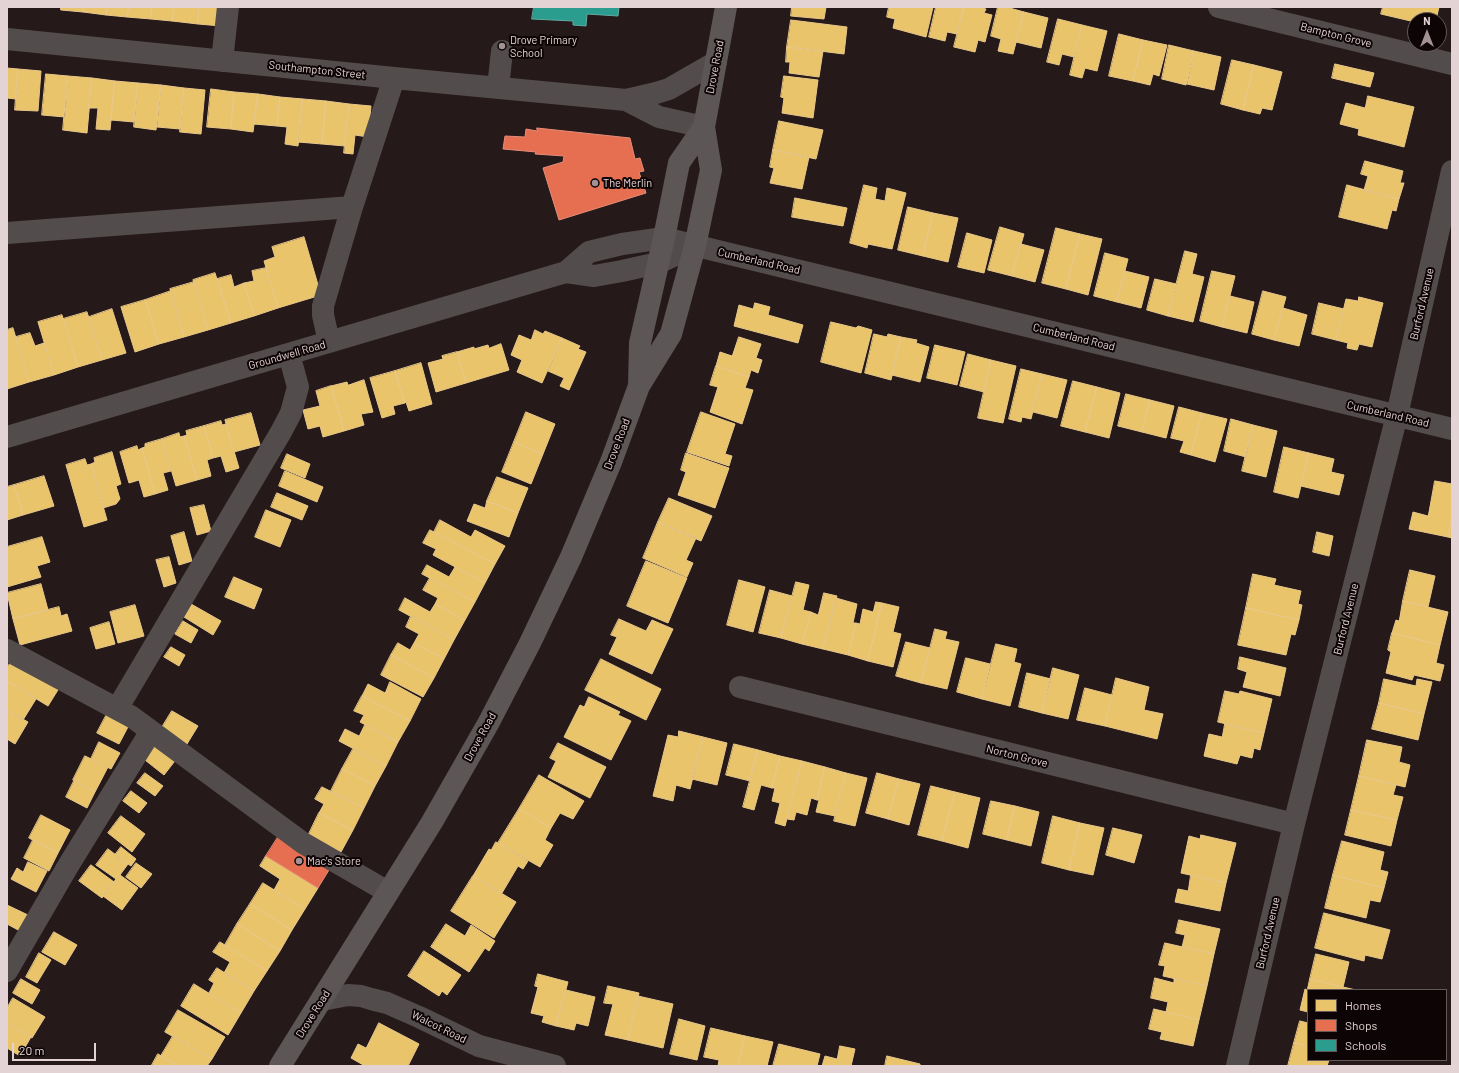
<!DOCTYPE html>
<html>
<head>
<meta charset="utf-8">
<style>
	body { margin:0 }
	#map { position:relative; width:1459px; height:1073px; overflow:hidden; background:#26191a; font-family:Barlow,sans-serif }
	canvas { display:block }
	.frame { position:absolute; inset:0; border:8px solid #e4d3d4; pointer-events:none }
	.legend { position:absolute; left:1307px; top:989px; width:140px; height:72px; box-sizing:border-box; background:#0d0405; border:1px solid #635758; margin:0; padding:5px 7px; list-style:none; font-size:12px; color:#e4d3d4 }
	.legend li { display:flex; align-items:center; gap:8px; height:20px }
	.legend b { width:20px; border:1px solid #635758 }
	.north { position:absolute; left:1407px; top:12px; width:40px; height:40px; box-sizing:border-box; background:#0d0405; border:1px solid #635758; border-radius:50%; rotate:0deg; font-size:11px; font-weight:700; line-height:16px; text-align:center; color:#e4d3d4 }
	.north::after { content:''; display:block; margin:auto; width:14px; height:18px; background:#a29293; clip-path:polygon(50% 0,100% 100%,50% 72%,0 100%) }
	.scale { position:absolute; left:12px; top:1043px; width:84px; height:18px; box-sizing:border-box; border:2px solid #e4d3d4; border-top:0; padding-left:5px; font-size:12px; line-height:14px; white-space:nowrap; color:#e4d3d4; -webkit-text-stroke:3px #0d0405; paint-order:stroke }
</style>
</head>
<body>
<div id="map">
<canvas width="1459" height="1073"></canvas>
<div class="frame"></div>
<ul class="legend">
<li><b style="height:11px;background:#e9c46a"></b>Homes</li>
<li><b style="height:11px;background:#e76f51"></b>Shops</li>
<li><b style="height:11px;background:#2a9d8f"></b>Schools</li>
</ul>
<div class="north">N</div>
<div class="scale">20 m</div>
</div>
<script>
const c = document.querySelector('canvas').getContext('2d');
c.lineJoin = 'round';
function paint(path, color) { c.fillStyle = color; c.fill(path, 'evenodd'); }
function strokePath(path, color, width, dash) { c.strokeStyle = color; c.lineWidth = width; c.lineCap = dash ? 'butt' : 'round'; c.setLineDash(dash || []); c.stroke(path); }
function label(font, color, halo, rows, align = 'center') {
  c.font = font + ' Barlow,sans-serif'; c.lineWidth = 4; c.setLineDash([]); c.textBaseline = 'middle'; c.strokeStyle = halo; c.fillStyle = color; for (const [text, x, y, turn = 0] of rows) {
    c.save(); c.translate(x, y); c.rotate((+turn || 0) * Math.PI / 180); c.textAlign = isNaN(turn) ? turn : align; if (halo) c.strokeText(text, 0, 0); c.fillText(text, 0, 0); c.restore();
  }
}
const homes = new Path2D(`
	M61,7H84L83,12L61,10Z
	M84,7H107L106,15L83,12Z
	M107,7H129L127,17L106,15Z
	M129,7H152L151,19L127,17Z
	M152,7H174L172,21L151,19Z
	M174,7H199L198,24L172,21Z
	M199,7H223L221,26L198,24Z
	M792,7H826L824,19L791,16Z
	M889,7H933L926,37L893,28L895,19L887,17Z
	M936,7H964L957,34L947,32L945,41L929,37Z
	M964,7H978L986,9L984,13L992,15L985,42L978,40L975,52L954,47Z
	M998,7H1006L1024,12L1013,54L998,51L1001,39L991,36Z
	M1383,7H1439L1436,20H1415V22L1381,14Z
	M1024,12L1048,18L1041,48L1016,42Z
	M1058,19L1082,25L1074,57L1062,54L1059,65L1047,62Z
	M791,20L847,27L844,54L787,47Z
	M1082,25L1107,31L1097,71L1085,68L1082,78L1070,75Z
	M1119,34L1143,40L1133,81L1109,76Z
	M1143,40L1167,45L1159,76L1153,74L1150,85L1133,81Z
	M1169,45L1194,51L1186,85L1162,79Z
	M787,47L823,51L819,77L789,73L790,62H786Z
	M1194,51L1221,57L1214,90L1187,84Z
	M1232,60L1254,65L1243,110L1221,104Z
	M1335,64L1374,73L1370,87L1332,78Z
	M1254,65L1282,72L1272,110L1262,108L1260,114L1243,110Z
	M7,68L18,69L16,99L7,98Z
	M18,69L41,71L38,111L15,110Z
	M46,74L68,76L65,117L42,115Z
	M68,76L92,78L87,133L63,130Z
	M784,76L818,80L813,118L782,113L784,98L781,97Z
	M92,78L115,81L110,130L96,129L98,108H89Z
	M115,81L138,83L134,122L111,120Z
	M138,83L161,85L156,130L134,127Z
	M161,85L184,88L180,129L157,127Z
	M184,88L205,90L201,134L180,132Z
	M211,89L234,92L231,129L207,127Z
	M234,92L258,94L253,132L231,129Z
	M258,94L280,97L277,126L254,124Z
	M1368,96L1414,107L1404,147L1358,135L1359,129L1340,124L1346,103L1365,108Z
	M280,97L303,99L298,146L285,144L287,127L277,126Z
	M303,99L326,101L322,144L298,142Z
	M326,101L349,104L345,146L322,144Z
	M349,104L371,106L368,137L355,135L353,154L344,153Z
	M779,121L823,130L816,159L773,150Z
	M773,150L809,157L802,189L770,183L774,168L770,167Z
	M1365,161L1403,171L1400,183H1404L1399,199L1364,190L1368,176L1361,174Z
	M864,185L877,188L875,199L885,201L887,188L906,193L892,249L868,244L867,248L850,243Z
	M1347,185L1399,199L1396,211L1392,210L1387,229L1339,217Z
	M795,198L847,208L843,226L792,217Z
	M908,207L933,213L923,256L898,250Z
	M933,213L958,218L948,262L923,256Z
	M1000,227L1024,234L1012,276L988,270Z
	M1056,228L1080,234L1066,289L1042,283Z
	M967,233L992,240L984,273L958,267Z
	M1080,234L1102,239L1088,295L1066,289Z
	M304,237L321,295L278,308L264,261L275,257L272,247Z
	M1021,244L1044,250L1035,282L1012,276Z
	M1185,251L1197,254L1192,274L1204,277L1193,322L1168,316Z
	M1105,253L1128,259L1117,302L1094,296Z
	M266,268L278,308L254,316L244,283L254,281L252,271Z
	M1125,271L1149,277L1141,308L1117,302Z
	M1212,271L1235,276L1222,327L1200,321Z
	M215,273L231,323L208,330L193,280Z
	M231,275L234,287L244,283L254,316L231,323L217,279Z
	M1155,279L1176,284L1168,316L1147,310Z
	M194,282L208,330L184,337L170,289Z
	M171,291L184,337L159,344L145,300Z
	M1263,291L1286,297L1274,340L1252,334Z
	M1230,296L1254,302L1247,333L1222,327Z
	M1359,297L1383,303L1372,347L1359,344L1357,350L1347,348L1348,343L1336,340L1346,299L1358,301Z
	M145,300L159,344L135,352L121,307Z
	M755,303L770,307L768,315L803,325L798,343L734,326L739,305L753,309Z
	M1319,303L1344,309L1336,340L1312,334Z
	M1283,308L1307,315L1299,346L1274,340Z
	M112,309L126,353L102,360L89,317Z
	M87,312L102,360L78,367L63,319Z
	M62,315L78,367L54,375L38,322Z
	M831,322L856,328L858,326L872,330L861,373L821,362Z
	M13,328L29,382L7,389V330Z
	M535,330L543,334L545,331L562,338L542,383L517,372L522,360L511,355L519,335L531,340Z
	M30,333L35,346L44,343L54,375L29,382L16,337Z
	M874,334L887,337L888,334L901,337L891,380L865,373Z
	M739,337L761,344L756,358L762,360L758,373L751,370L749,377L716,366L720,352L732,356Z
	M901,337L917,340L916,343L929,347L920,382L892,375Z
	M562,338L580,346L578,349L586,352L569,390L560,386L564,378L548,371Z
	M501,344L509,370L466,383L457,352L474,347V349L488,345L489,348Z
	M935,345L965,352L957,385L927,378Z
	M457,352L466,383L436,392L428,363L443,359L442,356Z
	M968,354L991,360L984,392L960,386Z
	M991,360L1016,366L1003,423L978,418Z
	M421,363L432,404L409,411L406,402L405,403L395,371Z
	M716,366L749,377L745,388L753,390L742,424L710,412L718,387L710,385Z
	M1021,369L1042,374L1031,419L1022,417L1021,422L1009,419Z
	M395,371L405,403L393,406L395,414L382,418L370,378Z
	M1042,374L1067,380L1057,418L1033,412Z
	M364,380L373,412L361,414L364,425L344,431L331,386L347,382L348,385Z
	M1073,381L1097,387L1085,432L1061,426Z
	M331,386L344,431L323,437L320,426L308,429L303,410L320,406L316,391Z
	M1097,387L1120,393L1109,438L1085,432Z
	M1126,394L1150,400L1142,432L1118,426Z
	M1150,400L1174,406L1166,438L1142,432Z
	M1179,407L1202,413L1191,455L1180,452L1184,441L1171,438Z
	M526,412L555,424L543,454L514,442Z
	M701,412L735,424L725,454L732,456L729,466L687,452Z
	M251,413L260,445L234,452L225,420Z
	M1202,413L1227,419L1215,462L1191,455Z
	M1231,419L1253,425L1246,457L1224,451Z
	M221,421L222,425L226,424L239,468L226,472L221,456L213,458L204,426Z
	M1253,425L1277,431L1266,477L1242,471Z
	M204,426L213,458L207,460L211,476L197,480L184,436L187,435L186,431Z
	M179,433L180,437L184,436L197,480L176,486L162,439Z
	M162,439L171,471L163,473L168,490L155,494L142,448L145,447V444Z
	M514,442L543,454L531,484L502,472Z
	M137,446L138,450L142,448L155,494L144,497L139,480L129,483L120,452Z
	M1284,447L1309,453L1298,498L1274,492Z
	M112,452L121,484L116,486L120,499L116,504L103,508L91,464L95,462L94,458Z
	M686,453L729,468L715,508L678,495L686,472L681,470Z
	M1309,453L1334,459L1331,472L1344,475L1339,495L1301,486Z
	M287,454L310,464L305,478L281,468Z
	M85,459L87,465L91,464L107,520L84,527L66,465Z
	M285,471L323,487L317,502L279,486Z
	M44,476L54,506L23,515L14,485Z
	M497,477L528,488L518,513L487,501Z
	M1435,481L1452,484V518L1448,537L1409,529L1413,512L1428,516Z
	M14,485L23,515L7,520V487Z
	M277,493L308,506L302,520L271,507Z
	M669,498L712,516L701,541L658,522Z
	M487,501L518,513L509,537L467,521L474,504L485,508Z
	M204,505L211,531L197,535L190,508Z
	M266,510L291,520L280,547L255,537Z
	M1452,518V538L1448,537Z
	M440,520L471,537L475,530L505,546L495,564L434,532Z
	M658,522L696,538L686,560L693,563L687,577L643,558Z
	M430,530L495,564L485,583L433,555L436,549L423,543Z
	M184,532L192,561L179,565L171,536Z
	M1317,532L1333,536L1329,556L1313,552Z
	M42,537L50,562L37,566L41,577L7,587V547Z
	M169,557L176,583L164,587L156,560Z
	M646,561L687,578L668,623L627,606Z
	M427,565L449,577L455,567L485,583L475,602L422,574Z
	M1410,570L1435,576L1428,607L1403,601Z
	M1253,574L1276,579L1274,585L1301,591L1298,604L1302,605L1299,620L1246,608Z
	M234,577L262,589L254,609L225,597Z
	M430,578L475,602L465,620L435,604L438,598L423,590Z
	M739,580L765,587L753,632L727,625Z
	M796,582L809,585L803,610L811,612L802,644L781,638Z
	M41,584L48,610L13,619L7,593Z
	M770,590L792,596L781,638L759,633Z
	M824,593L837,596L823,649L802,644L811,612L818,615Z
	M405,598L430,612L435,604L465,620L454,640L399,610Z
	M836,598L857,604L853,623H856L848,655L823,649Z
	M1403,601L1448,612L1440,645L1392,633L1396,620L1399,621Z
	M876,602L882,603L868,661L848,655L856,623L860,624L863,609L873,612Z
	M882,603L899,607L893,632L901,634L893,667L868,661Z
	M191,604L221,621L213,635L184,617Z
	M135,605L144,636L118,643L110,612Z
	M59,607L61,616L67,614L72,631L20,645L13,619Z
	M1246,608L1299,620L1295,635L1291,634L1286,655L1238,645Z
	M411,616L454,640L444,659L414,643L419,634L406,627Z
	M619,619L646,631L652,620L673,629L652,674L609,654L617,637L611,635Z
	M183,621L198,630L191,643L175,634Z
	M109,622L115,644L96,649L90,628Z
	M935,629L947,632L945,639L959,642L947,689L921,683Z
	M1392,633L1440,645L1436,663L1444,665L1440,681L1414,675L1412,680L1386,673L1391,652L1388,650Z
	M906,642L930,648L921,683L896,676Z
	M398,643L410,650L414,643L444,659L434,678L391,655Z
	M996,644L1017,649L1014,662L1021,664L1010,706L982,699Z
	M171,647L185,655L179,666L164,657Z
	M391,655L434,678L423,697L381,675Z
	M14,657L61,685L48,706L7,681V668Z
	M1240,657L1286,668L1280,696L1243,687L1247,672L1238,669Z
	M966,658L990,664L982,699L957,692Z
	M601,659L661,689L646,720L585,690Z
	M1053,668L1079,675L1068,719L1042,713Z
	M1027,673L1051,679L1042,713L1019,707Z
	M1116,678L1149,687L1144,710L1163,714L1157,739L1105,726Z
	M1384,679L1416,686L1417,679L1432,682L1424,714L1379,703Z
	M7,681L36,699L23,720L7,710Z
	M390,682L421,699L410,721L362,696L368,684L385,693Z
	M1085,688L1112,695L1105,726L1077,720Z
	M1225,691L1239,694L1240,691L1272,699L1264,733L1218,722Z
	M362,696L410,721L398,742L360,722L364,715L354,711Z
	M589,697L620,712L618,715L631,721L611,760L564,737L580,705L584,707Z
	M1379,703L1424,714L1418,740L1372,729Z
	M7,710L28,722L15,744L7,739Z
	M172,711L198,726L187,744L161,729Z
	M107,714L129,725L119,744L97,733Z
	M1225,724L1264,733L1260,750L1254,748L1252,758L1240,755L1237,764L1204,756L1209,734L1222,737Z
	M365,725L398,742L386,766L339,741L345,729L359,736Z
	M679,731L703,737L690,789L676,785L673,801L653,796L668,735L678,737Z
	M703,737L727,743L717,785L692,779Z
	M1367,740L1402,747L1399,762L1410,765L1405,787L1359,776Z
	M99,742L120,753L111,769L91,759Z
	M158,742L178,757L164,775L145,760Z
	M558,743L606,767L590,798L548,777L556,761L550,758Z
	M734,744L758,750L750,781L726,775Z
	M353,749L386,766L375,786L342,769Z
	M758,750L780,756L772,788L761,785L754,810L743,807Z
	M85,756L108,767L95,792L73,780Z
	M780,756L802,761L785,826L775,823L780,803L772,801L775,788H772Z
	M802,761L825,767L817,800L811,798L807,815L796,812L794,820L787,819Z
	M825,767L846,773L835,816L816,812L819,800H817Z
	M342,769L375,786L364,808L331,791Z
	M145,773L163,786L155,796L137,783Z
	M846,773L867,778L855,826L834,821Z
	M877,773L899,779L888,819L866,813Z
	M539,775L584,801L573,819L560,813L551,828L519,809Z
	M1359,776L1396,785L1393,795L1403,797L1397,820L1351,810Z
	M899,779L920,784L909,825L888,819Z
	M74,781L95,792L87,808L66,797Z
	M931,786L955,792L942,841L918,835Z
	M322,787L364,808L353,830L319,813L324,804L315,799Z
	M131,791L147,803L139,813L123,801Z
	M955,792L980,798L968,848L942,841Z
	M991,801L1015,806L1007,840L983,834Z
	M1015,806L1039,812L1031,846L1007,840Z
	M519,809L551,828L545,840L553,845L540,867L498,843Z
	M1351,810L1397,820L1391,846L1345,835Z
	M319,813L353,830L341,852L308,836Z
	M41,815L70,830L58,853L29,838Z
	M121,816L145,834L132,852L108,833Z
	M1053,816L1080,823L1069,870L1042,863Z
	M1080,823L1104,828L1093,875L1069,870Z
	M1113,828L1142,835L1134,863L1106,855Z
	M1201,835L1236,843L1226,883L1181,873L1189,836L1200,839Z
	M33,840L58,853L49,871L24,858Z
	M1342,841L1384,852L1380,870L1388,872L1384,888L1333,875Z
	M496,842L528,861L523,869L518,866L502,893L473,876L489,849L491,850Z
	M121,847L136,859L131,866L115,855Z
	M108,849L128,864L120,875L138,888L122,910L103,896L116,879L96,865Z
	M266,856L318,888L305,909L274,890L280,879L260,866Z
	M28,862L47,871L36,892L11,879L17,868L23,872Z
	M136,863L152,874L141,888L126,877Z
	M91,865L114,882L102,898L79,881Z
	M1191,875L1226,883L1220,911L1175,902L1178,889L1188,891Z
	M1333,875L1384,888L1380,902L1370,900L1366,918L1325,908Z
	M473,876L516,902L494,938L451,911Z
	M263,883L305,909L292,930L250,904Z
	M250,904L292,930L280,951L237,924Z
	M7,905L28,915L20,931L7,924Z
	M1324,913L1390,930L1382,959L1365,955L1364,961L1315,948Z
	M1179,920L1220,929L1214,954L1182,947L1185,935L1176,933Z
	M237,924L280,951L267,971L225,945Z
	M446,924L465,936L471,925L495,941L489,951L485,948L469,972L431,947Z
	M54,932L77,945L65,965L42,952Z
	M220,942L267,971L254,991L224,973L230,962L213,952Z
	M1165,943L1214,954L1207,986L1163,976L1165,966L1159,965Z
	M424,951L461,975L447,995L442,991L439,996L408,976Z
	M39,953L51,960L37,983L26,977Z
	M1316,954L1349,962L1343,987L1310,979Z
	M217,968L254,991L241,1013L209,993L214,983L209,980Z
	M538,974L568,982L556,1026L542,1022L544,1016L531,1013L538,987L535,986Z
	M1155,978L1174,983V978L1207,986L1199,1020L1166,1012L1168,1002L1151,998Z
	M21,979L40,990L32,1004L13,993Z
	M1310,979L1343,987L1356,990H1308V1012L1300,1010L1305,989L1307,990Z
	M194,984L241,1013L228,1035L181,1006Z
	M608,986L639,993L628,1040L605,1035L613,1004L604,1003Z
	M566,990L595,997L588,1026L576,1023L574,1030L556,1026Z
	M638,996L673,1004L663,1048L628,1040Z
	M13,998L45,1017L32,1038L7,1023V1008Z
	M1154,1009L1199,1020L1193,1046L1160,1039L1162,1032L1149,1029Z
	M178,1010L225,1037L212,1059L165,1032Z
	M679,1019L705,1026L697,1060L670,1054Z
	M1300,1021L1308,1023V1046L1294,1043Z
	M379,1023L419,1044L408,1066H365L351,1058L358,1044L366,1048Z
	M8,1024L31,1037L20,1056L7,1048V1026Z
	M711,1028L745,1036L738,1066H718L719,1060L704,1057Z
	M173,1036L212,1059L207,1066H179L161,1056Z
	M745,1036L773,1042L767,1066H738Z
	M1294,1043L1308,1046V1060H1329L1327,1066H1288Z
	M779,1044L820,1054L817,1066H773Z
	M840,1046L855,1049L851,1066H822L825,1056L837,1059Z
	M158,1054L168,1060L179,1066H154L152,1065Z
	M887,1056L920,1064V1066H885Z`);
const shops = new Path2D(`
	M537,128L630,138L635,159L640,158L644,171L639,172L646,193L559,220L543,168L563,162L564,156L535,154L536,152L503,149L505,136L525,137L526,129L537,131Z
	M280,834L332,865L318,888L266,856Z`);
const schools = new Path2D(`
	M534,7H619L618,16L587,14L586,26L573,25V21L532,19Z`);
const minor = new Path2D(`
	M1219,7L1452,64
	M7,39L394,78L626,100L656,93L669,89L716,62
	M222,61L228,7
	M498,88L502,51
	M626,100L659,117L704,127
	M7,233L352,207
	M566,272L594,276L622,271L658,263L695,246
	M329,342L323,315V306L352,207L394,78
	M7,437L566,272L589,252L622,244L664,238L1452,429
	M7,650L132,717L303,843L388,892
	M740,687L1294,824
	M117,709L281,432L291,413L298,387L289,354
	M7,971L68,866L151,731
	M322,1000L348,995L361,996L371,999L387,1003L419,1017L479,1046L555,1066
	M1237,1066L1294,824L1397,415L1452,171`);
const major = new Path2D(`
	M639,386L640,343L664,238L679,163L704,127
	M280,1066L432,822L489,722L530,643L571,557L611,462L639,386L671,334L695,246L711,170L704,127L726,7`);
const markers = [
	[502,46,4,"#a29293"],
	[595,183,4,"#a29293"],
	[299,861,4,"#a29293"]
];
const streetNames = [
	["Bampton Grove",1336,35,14],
	["Drove Road",715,67,-79],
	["Southampton Street",317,70,6],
	["Cumberland Road",759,261,13],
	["Burford Avenue",1422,304,-77],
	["Cumberland Road",1074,337,14],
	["Groundwell Road",287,355,-16],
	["Cumberland Road",1388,414,13],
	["Drove Road",617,444,-69],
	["Burford Avenue",1346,619,-76],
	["Drove Road",480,737,-61],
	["Norton Grove",1017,756,14],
	["Burford Avenue",1268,933,-77],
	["Drove Road",313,1014,-58],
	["Walcot Road",439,1027,26]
];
const poiNames = [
	["Drove Primary",510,40],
	["School",510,53],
	["The Merlin",603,183],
	["Mac's Store",307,861]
];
paint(homes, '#e9c46a');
strokePath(homes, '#e8c88a', 1);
paint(shops, '#e76f51');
strokePath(shops, '#e68d78', 1);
paint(schools, '#2a9d8f');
strokePath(schools, '#62ada4', 1);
strokePath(minor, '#534c4c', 22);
strokePath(major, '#5c5656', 22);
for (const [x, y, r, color] of markers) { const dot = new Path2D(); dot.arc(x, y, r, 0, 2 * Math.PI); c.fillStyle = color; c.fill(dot); strokePath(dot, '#0d0405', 1.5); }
label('11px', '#e4d3d4', '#0d0405', streetNames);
label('11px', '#e4d3d4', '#0d0405', poiNames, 'left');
</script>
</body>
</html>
